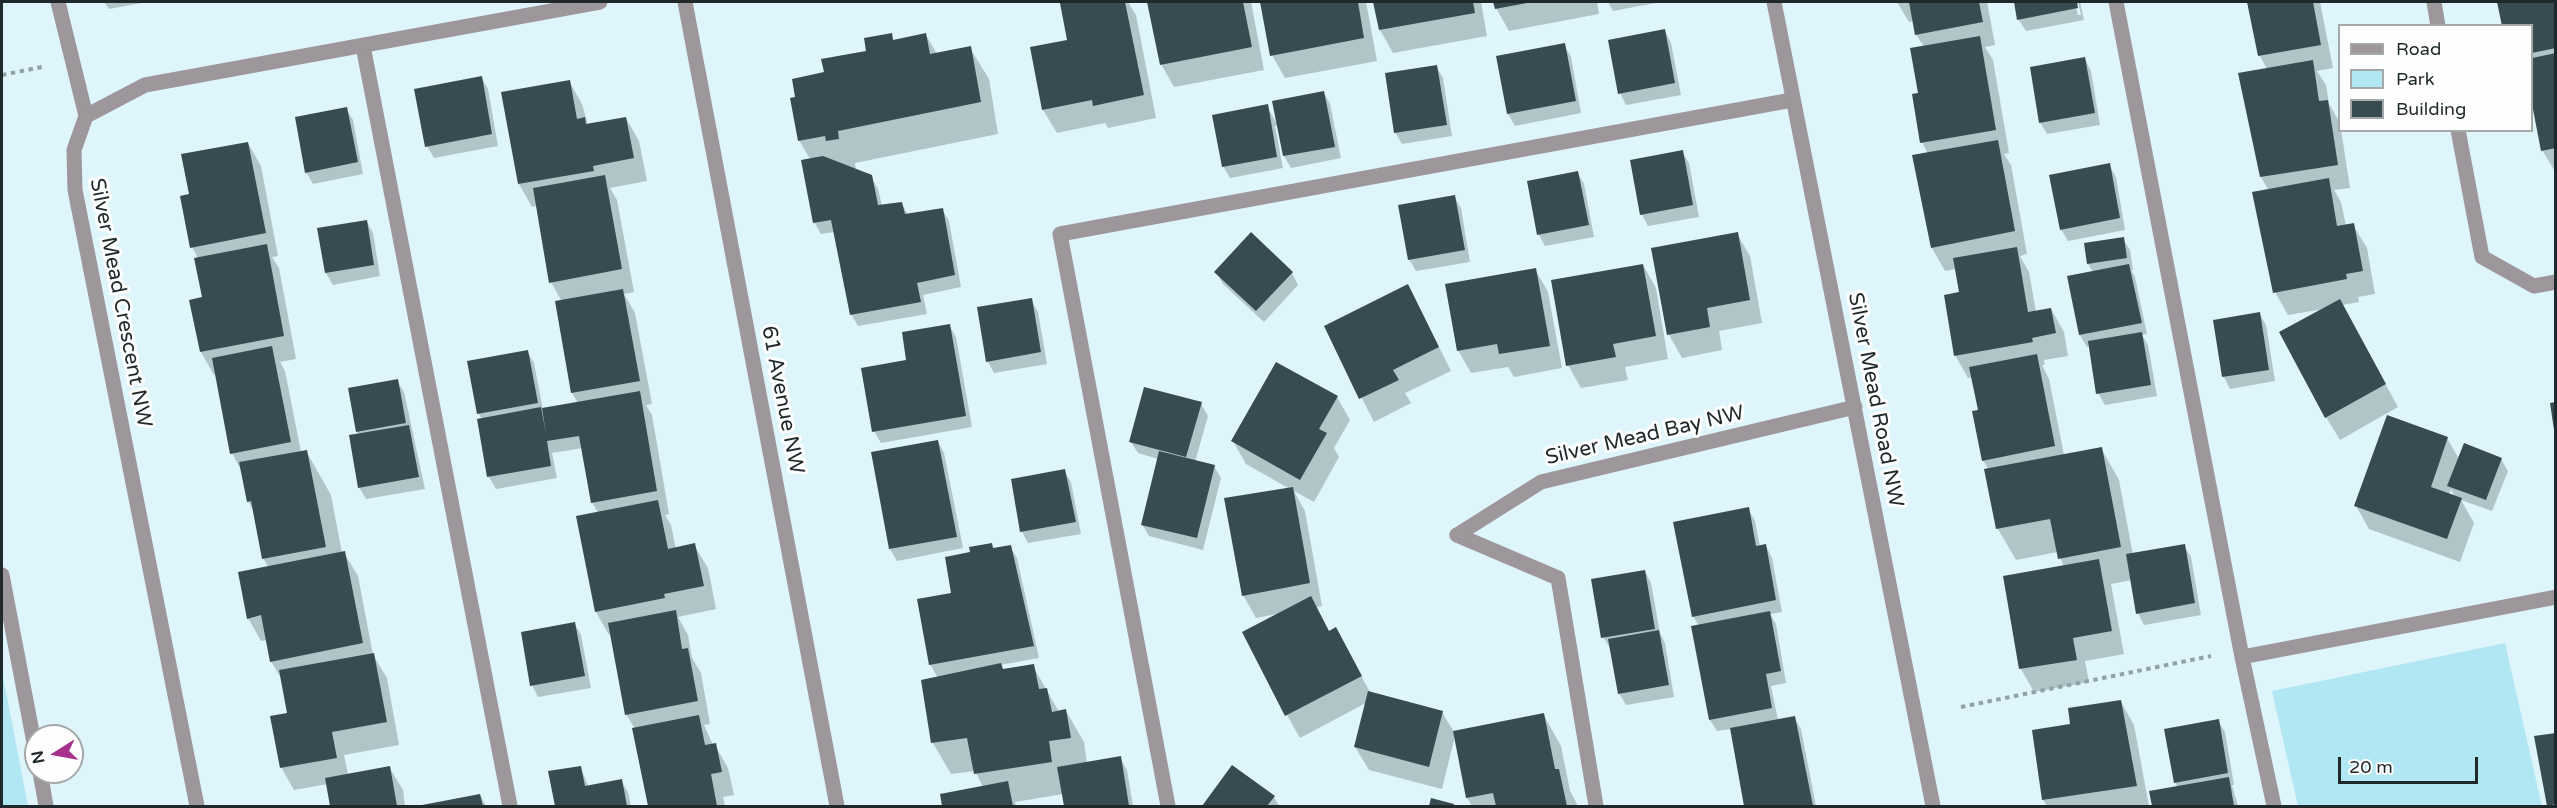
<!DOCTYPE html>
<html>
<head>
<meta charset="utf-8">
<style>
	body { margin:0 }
	#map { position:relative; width:2557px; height:808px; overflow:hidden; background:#def5fb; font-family:"Varela Round",sans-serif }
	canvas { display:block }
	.frame { position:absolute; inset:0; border:3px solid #1f282a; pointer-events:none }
	.legend { position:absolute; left:2338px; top:24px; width:195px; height:108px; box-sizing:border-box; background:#fefefe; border:2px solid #a5a8a9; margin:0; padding:8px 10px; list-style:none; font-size:18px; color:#1f282a }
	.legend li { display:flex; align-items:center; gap:12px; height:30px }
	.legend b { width:30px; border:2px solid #a5a8a9 }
	.north { position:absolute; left:24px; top:724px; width:60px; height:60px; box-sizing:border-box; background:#fefefe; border:2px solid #a5a8a9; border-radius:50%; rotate:259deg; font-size:16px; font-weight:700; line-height:24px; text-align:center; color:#1f282a }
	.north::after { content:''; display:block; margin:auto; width:21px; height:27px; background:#a6328d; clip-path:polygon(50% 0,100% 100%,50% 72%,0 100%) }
	.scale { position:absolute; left:2338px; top:757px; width:140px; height:27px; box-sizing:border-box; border:3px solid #1f282a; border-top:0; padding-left:8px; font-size:18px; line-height:21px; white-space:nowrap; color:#1f282a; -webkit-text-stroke:4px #fefefe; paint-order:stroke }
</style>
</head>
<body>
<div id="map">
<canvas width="2557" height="808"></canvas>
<div class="frame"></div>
<ul class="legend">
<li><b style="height:8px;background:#9d969b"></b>Road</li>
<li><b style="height:16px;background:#b1e6f3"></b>Park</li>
<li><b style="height:16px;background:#374b50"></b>Building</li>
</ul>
<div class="north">N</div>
<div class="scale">20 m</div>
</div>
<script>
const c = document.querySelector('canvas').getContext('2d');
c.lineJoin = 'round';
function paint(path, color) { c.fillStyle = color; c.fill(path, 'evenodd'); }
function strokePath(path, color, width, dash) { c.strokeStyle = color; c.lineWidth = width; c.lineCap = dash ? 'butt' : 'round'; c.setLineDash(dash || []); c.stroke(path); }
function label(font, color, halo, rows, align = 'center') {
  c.font = font + ' "Varela Round",sans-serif'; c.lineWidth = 6; c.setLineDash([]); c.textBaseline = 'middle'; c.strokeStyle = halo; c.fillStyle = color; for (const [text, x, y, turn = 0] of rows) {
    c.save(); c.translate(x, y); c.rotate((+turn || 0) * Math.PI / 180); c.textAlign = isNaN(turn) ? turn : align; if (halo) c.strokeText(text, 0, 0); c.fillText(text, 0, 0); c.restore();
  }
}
const green = new Path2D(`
	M2505,643L2542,806H2298L2272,691Z
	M2,671L28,806H2Z`);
const shadow = new Path2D(`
	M104,2H147L109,9Z
	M1074,2H1128L1136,15L1156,118L1108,128L1105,123L1057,133L1043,110L1068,41L1061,4Z
	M1149,2H1251L1264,70L1174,87L1161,64Z
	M1262,2H1366L1377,61L1285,78L1272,55Z
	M1375,2H1481L1487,36L1393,53L1380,30Z
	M1495,2H1597L1599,14L1509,31L1496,8Z
	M1608,2H1661L1613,11Z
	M1897,2H1987L1995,45L1985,47L1993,60L2009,153L2004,154L2011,165L2027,254L2020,256L2029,272L2036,312L2051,309L2064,332L2068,356L2044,360L2045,365H2042L2049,379L2064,455L2101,448L2119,480L2133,555L2184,546L2191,557L2201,615L2144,625L2138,613L2132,580L2111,584L2124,654L2085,661L2089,682L2034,692L2021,669L2064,567L2058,552L2016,560L1998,529L1989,470L1983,460L1979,411L1973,377L1968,378L1955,355L1960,294L1956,269L1945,271L1932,248L1928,154L1922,142L1919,94L1924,47L1916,34L1914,21L1909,22Z
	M2015,2H2075L2078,15H2081L2078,2H2080L2084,20L2026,31L2019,20Z
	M2249,2H2320L2333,68L2317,71L2326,85L2329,104L2340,123L2350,188L2334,190L2341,202L2346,226L2353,225L2367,248L2375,294L2358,297L2359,302L2342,305L2398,407L2340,440L2326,417L2324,309L2288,315L2275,292L2269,191L2261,177L2240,74L2267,69L2260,56Z
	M2498,2H2556V173L2542,150L2532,96V26Z
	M1665,31L1671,43L1681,95L1626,105L1620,93Z
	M891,35L894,41L926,35L937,54L970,48L989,79L998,134L855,163L856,171L871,177L878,189L882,206L902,204L908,215L942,209L949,221L961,287L923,295L927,314L858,326L851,314L835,232L821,234L814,222L810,159L799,140L797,99L826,74L868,52Z
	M1564,45L1571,57L1581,113L1515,126L1508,114L1498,57Z
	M2085,59L2091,71L2100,125L2047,134L2040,122Z
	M1436,66L1443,78L1452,136L1402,144L1395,132Z
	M481,77L488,89L498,146L434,158L427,146Z
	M569,81L582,104L588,125L626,118L639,141L647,181L610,188L617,200L634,292L624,294L635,313L652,404L646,405L652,415L669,514L665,515L671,525L676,549L694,545L708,568L716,609L678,617L688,635L692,658L701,673L710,724L704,725L713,745H715L728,768L734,795L723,797L725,806H649L635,729L626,714L611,634L609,635L596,612L578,517L598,513L592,502L583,448L552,453L557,478L496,489L489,477L479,420H482L479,414L469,362L527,351L534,363L543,410L578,403L572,393L556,303L562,302L551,282L537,206L532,207L519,184L502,93Z
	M1324,93L1330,104L1341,158L1291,168L1284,156L1278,125L1275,126L1283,168L1230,178L1223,166L1267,106L1277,124Z
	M346,108L353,120L363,174L313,184L306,172Z
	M248,143L261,166L278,256L272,257L279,268L296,359L280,362L285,371L301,452L306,451L331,495L342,553H344L358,576L373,655L387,678L399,745L344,755L348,775L389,767L403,790L405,806H332L328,784L294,790L281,767L289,714L282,680L271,661L267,640L261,641L248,618L269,568L263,558L254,512L248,501L242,472L232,453L216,374L214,375L201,352L203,298L198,258L192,247L190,196Z
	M1682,152L1689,163L1699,217L1648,226L1642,215Z
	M2109,165L2116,177L2125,230L2068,241L2061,229Z
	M1577,172L1584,184L1594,237L1545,246L1539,235Z
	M1454,196L1461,208L1470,262L1416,271L1409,259Z
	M367,222L373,233L380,276L333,285L326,273L319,230Z
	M1737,234L1750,256L1762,323L1719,331L1722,350L1682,358L1669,335Z
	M2123,239L2130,250L2133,270H2131L2135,277L2147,334L2142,335L2148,345L2157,396L2105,405L2098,393L2090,346L2087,347L2080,335L2069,277L2093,272L2088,264L2085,245Z
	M1643,265L1656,288L1668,359L1625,367L1628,380L1581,388L1568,365Z
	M1535,269L1548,292L1562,368L1514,377L1508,367L1471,373L1458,350Z
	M1216,272L1292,273L1298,285L1264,322L1223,284Z
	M1031,300L1038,312L1047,364L994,373L988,362Z
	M1420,309L1451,371L1405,393L1411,403L1374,422L1326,327Z
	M2259,313L2266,325L2275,381L2230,389L2224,377L2214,321Z
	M949,325L956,337L972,427L881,443L874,431L908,361Z
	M397,381L404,392L425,489L366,499L359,487V435L357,432Z
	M1337,397L1350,420L1334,448L1339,457L1314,502L1294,491L1305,511L1322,606L1316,607L1329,632L1348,652L1371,694L1442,712L1454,732L1543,714L1561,746L1570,791L1578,806H1472L1467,798L1455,736L1442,789L1369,770L1355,747L1366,703L1300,738L1287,715L1277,614L1256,618L1243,595L1290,489L1246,464L1233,441Z
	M1201,404L1208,416L1195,462L1214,466L1221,478L1203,550L1149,536L1142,524L1158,459L1138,453L1131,442Z
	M2447,438L2459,459H2501L2508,471L2492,511L2461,500L2474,523L2460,562L2369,529L2356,506ZM2451,489L2455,498L2449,495Z
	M938,441L944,453L963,548L897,561L890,549L873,454Z
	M1064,471L1071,482L1081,534L1028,543L1022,532Z
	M1748,509L1755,521L1760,547L1766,546L1772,558L1782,612L1770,614L1776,624L1786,683L1771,686L1778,720L1794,717L1801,729L1816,806H1746L1731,729L1717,731L1710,720L1699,626L1693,616Z
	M1010,547L1017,558L1039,658L1000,665L1004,671L1033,666L1059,712L1066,711L1084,742L1087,763L1120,758L1127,770L1133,806H1065L1063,794L1015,802L1016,806H944L941,795L983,787L975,771L951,774L933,743L938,678L930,664L953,594L994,549Z
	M1645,571L1651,583L1660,633L1665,643L1674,697L1626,705L1619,693L1611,649L1603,637Z
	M574,623L581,635L591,688L538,697L532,685Z
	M2121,702L2134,725L2149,806H2047L2043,800L2034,731L2072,725Z
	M2218,721L2225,732L2234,785H2232L2238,806H2154L2151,793L2178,788L2175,782Z
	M580,767L589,787L621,781L628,792L631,806H556L550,773Z
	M1232,767L1274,797L1279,806H1204Z
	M480,795L486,806H425Z`);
const building = new Path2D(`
	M1066,2H1125L1144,95L1093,106L1092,100L1042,110L1030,47L1067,40L1060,3Z
	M1147,2H1243L1252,47L1160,65Z
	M1260,2H1358L1364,38L1270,56Z
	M1373,2H1473L1475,13L1379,30Z
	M1493,2H1527V3L1495,9Z
	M1909,2H1979L1983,22L1915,35Z
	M2014,2H2077L2078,8L2017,20Z
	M2247,2H2313L2321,45L2258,56Z
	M2497,2H2556V48L2532,53V26H2502Z
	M1665,29L1675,83L1618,94L1608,40Z
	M892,33L893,40L926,33L930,54L971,46L981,102L838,131L839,139L826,141L825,136L798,141L790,98L795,97L792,79L824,72L821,59L866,51L864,38Z
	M1980,36L1996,130L1920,143L1912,94L1918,93L1910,48Z
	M1565,43L1576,101L1507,114L1496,56Z
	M2556,53V148L2541,151L2532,104V58Z
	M2085,57L2095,113L2039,123L2030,67Z
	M2313,60L2319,101L2328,100L2338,165L2260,177L2238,73Z
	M1437,65L1447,125L1394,133L1385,73Z
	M482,76L492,134L425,147L414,89Z
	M570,80L577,119L585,117L586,124L626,117L634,158L593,166L594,171L518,184L501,92Z
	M1324,91L1335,147L1283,156L1272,101Z
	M1268,104L1277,157L1222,167L1212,115Z
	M347,107L358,162L305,173L295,117Z
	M1998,140L2015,231L1931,248L1912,155Z
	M248,142L266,233L190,248L180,196L189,194L181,154Z
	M1683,150L1693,205L1640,215L1630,160Z
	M823,156L872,175L878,205L902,202L905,214L943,208L955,275L917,283L921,302L850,315L831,220L813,223L801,160Z
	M2110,163L2120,218L2060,230L2049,175Z
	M1578,171L1589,225L1537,235L1527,181Z
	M605,175L622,269L549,283L533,188Z
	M2329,178L2337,226L2354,223L2363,271L2346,274L2347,279L2273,293L2252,192Z
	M1455,195L1465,250L1408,260L1398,205Z
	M367,220L374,265L325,273L317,228Z
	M1251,232L1293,272L1256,311L1214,272Z
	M1738,232L1750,300L1707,308L1710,327L1667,335L1651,248Z
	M2124,237L2127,258L2087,264L2084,243Z
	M267,244L284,336L200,352L189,300L202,297L194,258Z
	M2017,247L2028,312L2051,308L2056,333L2032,338L2033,342L1954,356L1944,295L1959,292L1953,258Z
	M1643,264L1656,336L1613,344L1616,357L1566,366L1551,280Z
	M2129,264L2142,323L2079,335L2067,276Z
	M1536,268L1550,346L1499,354L1497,344L1457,351L1445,284Z
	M1408,284L1439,347L1393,370L1399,380L1359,399L1324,326Z
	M623,289L640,381L571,393L555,301Z
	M1032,298L1041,352L986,362L977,307Z
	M2340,299L2386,384L2325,418L2279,332Z
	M2260,312L2269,370L2222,377L2213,320Z
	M950,324L966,416L872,432L861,368L906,360L902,332Z
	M2142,332L2151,385L2096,394L2088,341Z
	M272,346L291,442L230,454L212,358Z
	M528,350L538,403L477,414L467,361Z
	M2037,354L2055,446L1982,461L1972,411L1978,410L1969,367Z
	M1276,362L1338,396L1319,429L1327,433L1300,480L1231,441Z
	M398,379L406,423L356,432L348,388Z
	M1144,387L1202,402L1186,457L1129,442Z
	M640,391L657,491L591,503L579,436L547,441L551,466L487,477L477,419L541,407L546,434L542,408Z
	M2556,402V430H2554L2550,403Z
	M2387,415L2448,437L2431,487L2462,498L2447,539L2354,506Z
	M409,425L419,477L358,488L349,435Z
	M938,440L957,537L889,549L871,452Z
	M2464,443L2502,458L2486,500L2447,486Z
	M2102,447L2121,547L2058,559L2050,519L1996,529L1984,469Z
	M307,450L326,547L262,559L251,501L247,502L239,462Z
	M1159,451L1215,465L1197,538L1141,525Z
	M1065,469L1076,522L1020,532L1011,479Z
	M1293,487L1310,583L1242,596L1224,498Z
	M658,500L668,549L695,543L704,586L664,594L665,598L595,612L576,516Z
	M1749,507L1756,546L1766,544L1776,600L1692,617L1673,522Z
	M992,543L993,548L1011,545L1034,646L929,665L917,599L951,593L945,557L970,552L969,547Z
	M2185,544L2195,603L2136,614L2126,554Z
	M345,551L363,643L270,662L261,615L247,619L238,572Z
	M2099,559L2112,631L2073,638L2077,660L2019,669L2003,576Z
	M1645,570L1655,629L1601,638L1591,579Z
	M1311,596L1329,631L1336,627L1362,676L1285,716L1242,632Z
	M676,610L682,649L688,648L698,701L625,715L608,623Z
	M1770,611L1781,671L1766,674L1772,708L1709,720L1691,626Z
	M575,622L585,676L530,686L521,632Z
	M1659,630L1669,685L1618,694L1608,639Z
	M374,653L387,722L332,732L337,758L280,768L270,716L287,713L279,670Z
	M1001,663L1003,669L1034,664L1039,689L1047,688L1052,712L1066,709L1071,738L1049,741L1052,762L974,774L967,738L931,743L921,680Z
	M1368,691L1443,711L1429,767L1354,747Z
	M2121,700L2137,786L2042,800L2032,730L2070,724L2068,708Z
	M1544,713L1555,769H1559L1567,806H1496L1493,793L1466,798L1453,731Z
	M699,715L705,745L716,743L722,772L711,774L717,806H648L632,728Z
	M1795,716L1813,806H1744L1730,728Z
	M2219,719L2228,773L2174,783L2164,729Z
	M2556,733V804L2547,806L2534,736Z
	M1121,756L1129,806H1064L1057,767Z
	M1232,765L1275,796L1267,806H1202Z
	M390,766L397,806H330L325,778Z
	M581,766L585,786L622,779L627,806H555L548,771Z
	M2229,777L2234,806H2152L2149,791Z
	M1008,781L1013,806H942L940,794Z
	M480,794L483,806H422V805Z
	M1431,798L1454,804V806H1429Z`);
const path = new Path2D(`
	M2,75L42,67
	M1961,707L2211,656`);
const service = new Path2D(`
	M58,2L86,116
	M2116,2L2242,657L2274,806
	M363,46L510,806
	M1457,535L1558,578L1596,806
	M2242,657L2556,597
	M1168,806L1060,234L1792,100`);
const minor = new Path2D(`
	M685,2L837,806
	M1774,2L1933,806
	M2434,2L2438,26
	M2458,130L2482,257L2534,286L2556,282
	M1457,535L1541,482L1855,407
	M197,806L75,190L74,150L86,116L145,85L600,2`);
const tertiary = new Path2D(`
	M2,575L36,753
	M40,772L46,806`);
const streetNames = [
	["Silver Mead Crescent NW",120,303,79],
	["61 Avenue NW",782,400,79],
	["Silver Mead Road NW",1875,400,79],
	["Silver Mead Bay NW",1645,436,-13]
];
paint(green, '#b1e6f3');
paint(shadow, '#0003');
paint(building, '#374b50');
strokePath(path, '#92a3a8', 4, [4.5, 4.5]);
strokePath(service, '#9d969b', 15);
strokePath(minor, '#9d969b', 15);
strokePath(tertiary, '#9d969b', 15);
label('21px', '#1f282a', '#fefefe', streetNames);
</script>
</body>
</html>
